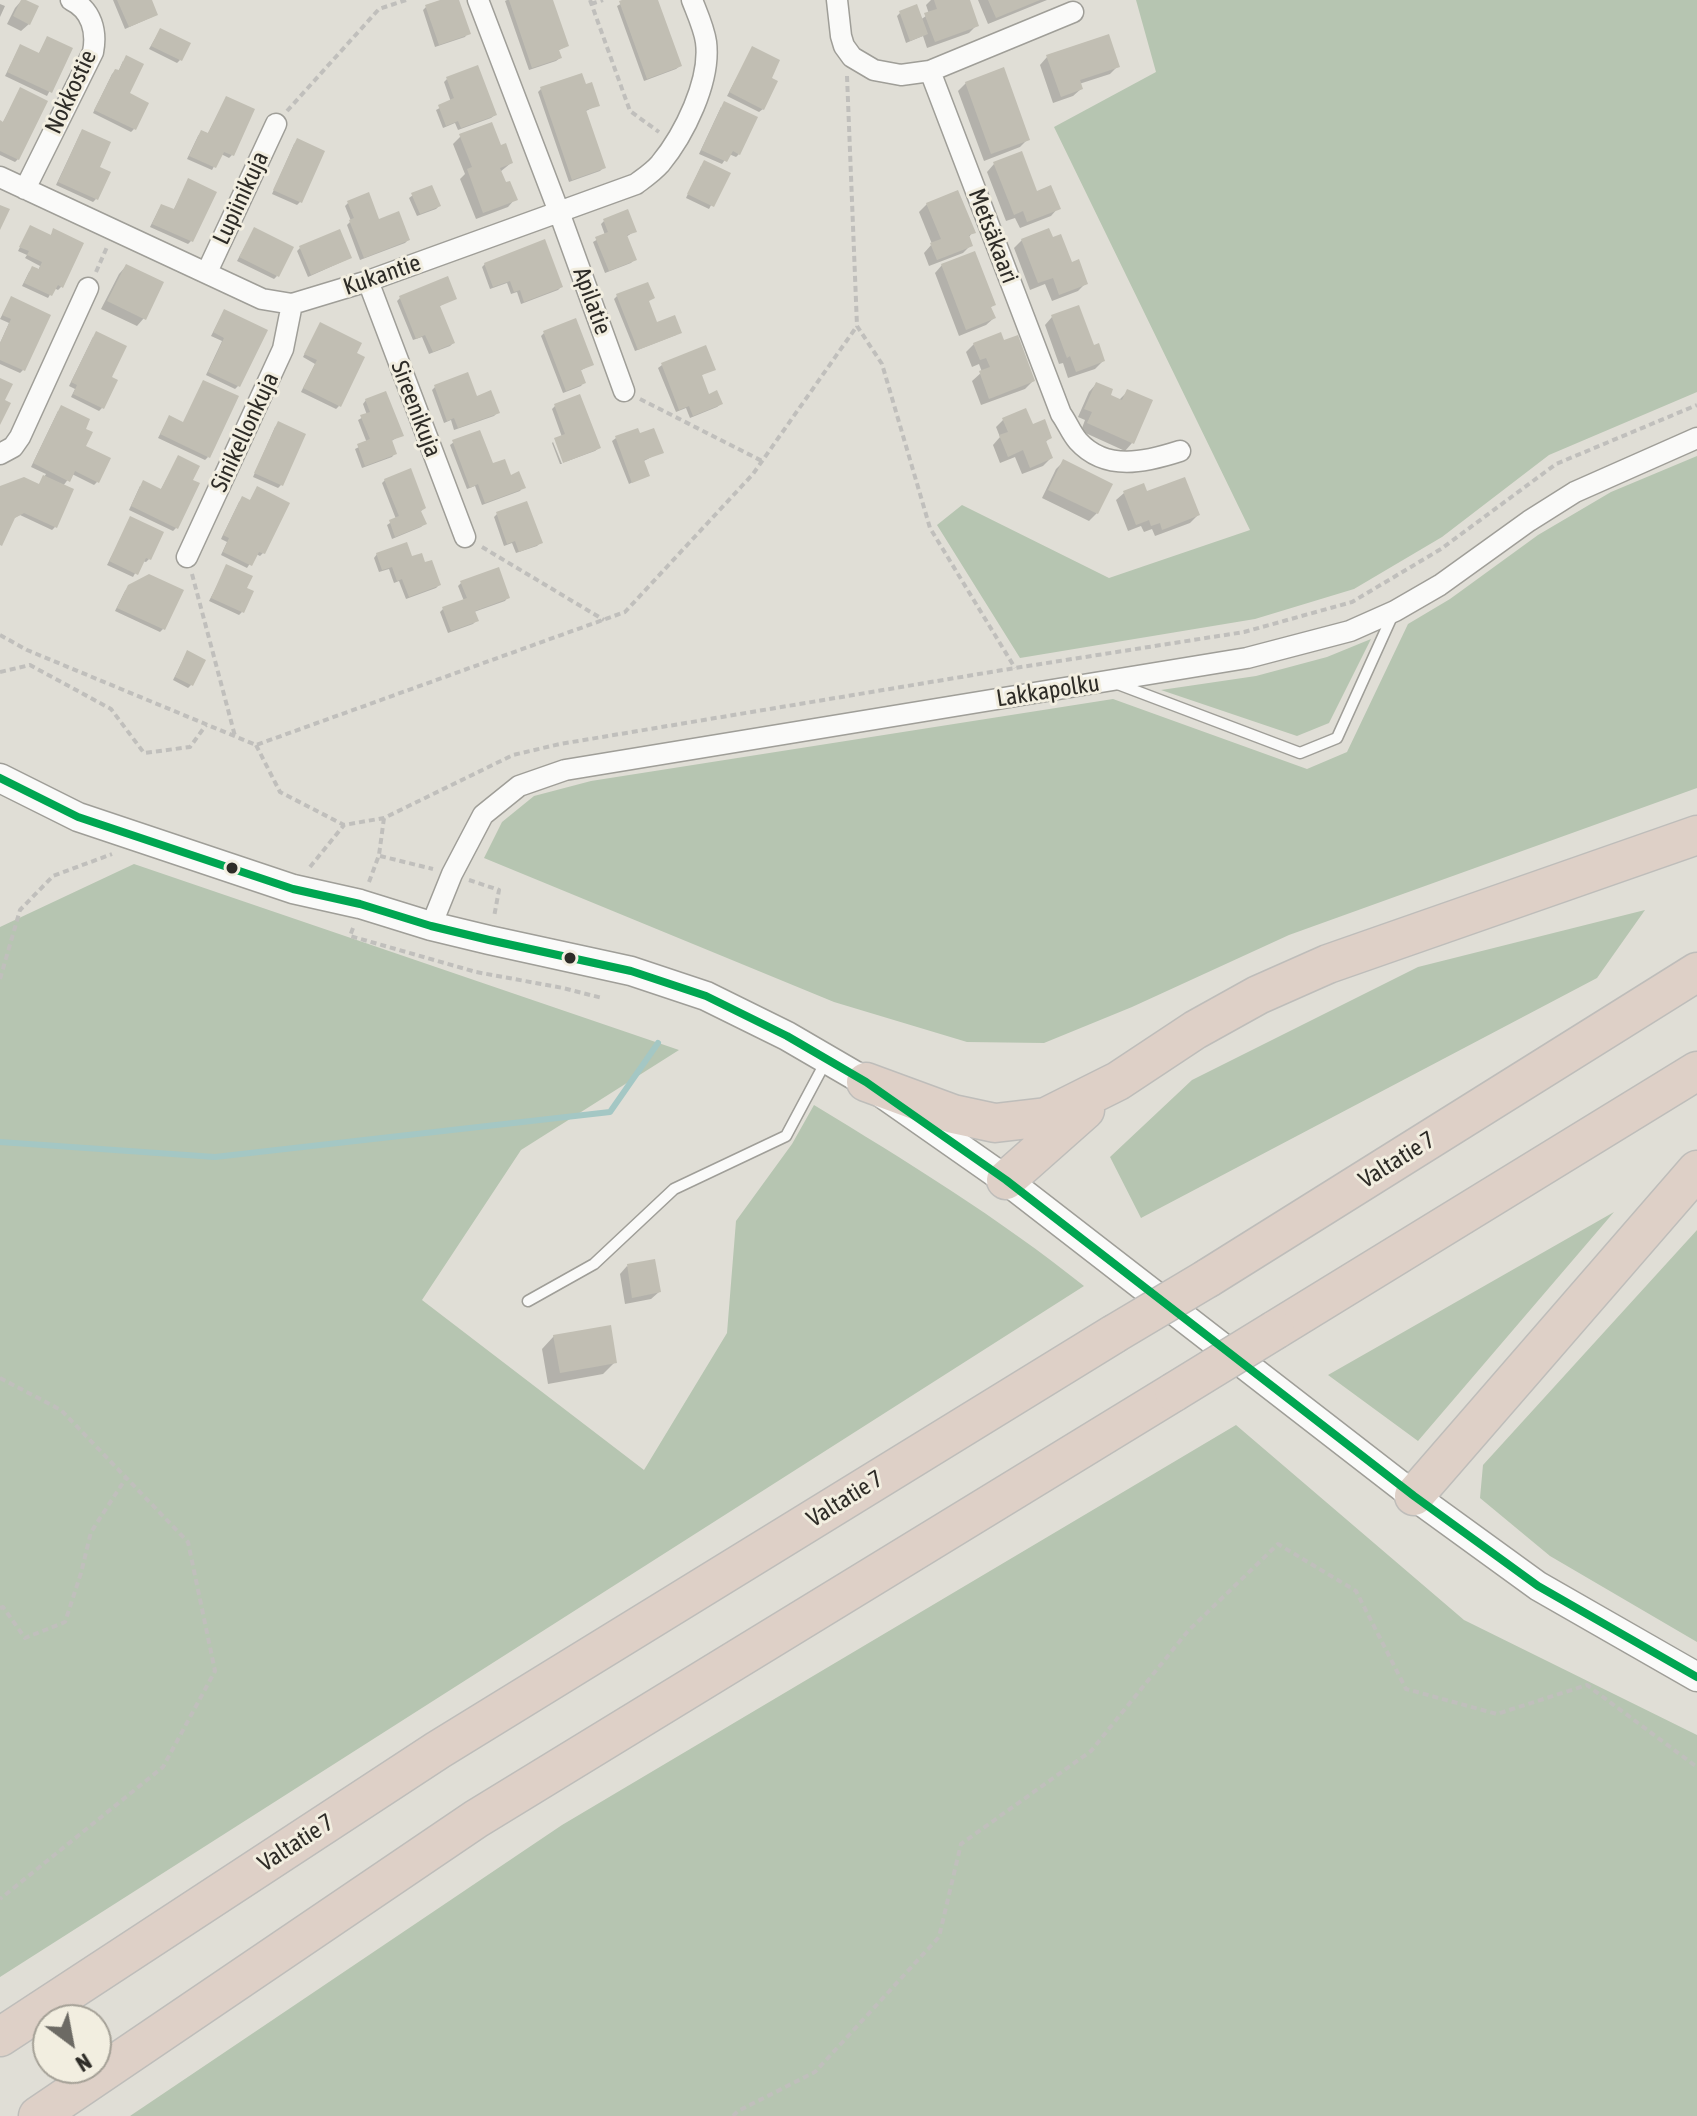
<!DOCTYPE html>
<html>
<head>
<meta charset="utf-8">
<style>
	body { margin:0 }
	#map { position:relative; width:1697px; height:2116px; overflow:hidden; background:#e0ded6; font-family:"Asap Condensed",sans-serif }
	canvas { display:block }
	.north { position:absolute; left:32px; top:2004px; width:80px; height:80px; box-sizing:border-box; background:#f2eee0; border:2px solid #a4a096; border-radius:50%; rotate:148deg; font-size:22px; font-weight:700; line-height:32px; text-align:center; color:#2e2c27 }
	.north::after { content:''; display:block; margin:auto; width:28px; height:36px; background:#6c6a64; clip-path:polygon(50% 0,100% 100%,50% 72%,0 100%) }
</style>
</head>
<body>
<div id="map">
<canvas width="1697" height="2116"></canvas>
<div class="north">N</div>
</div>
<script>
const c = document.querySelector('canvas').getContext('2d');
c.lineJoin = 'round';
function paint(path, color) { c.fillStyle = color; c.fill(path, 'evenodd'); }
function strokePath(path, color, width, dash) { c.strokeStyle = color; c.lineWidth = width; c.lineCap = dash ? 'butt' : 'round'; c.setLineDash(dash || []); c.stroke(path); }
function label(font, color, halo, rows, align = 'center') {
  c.font = font + ' "Asap Condensed",sans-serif'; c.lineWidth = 6; c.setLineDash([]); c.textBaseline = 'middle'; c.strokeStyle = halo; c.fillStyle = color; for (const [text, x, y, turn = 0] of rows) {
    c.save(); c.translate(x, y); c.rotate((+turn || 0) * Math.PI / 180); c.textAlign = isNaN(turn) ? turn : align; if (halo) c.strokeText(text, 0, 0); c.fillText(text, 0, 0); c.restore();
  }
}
const forest = new Path2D(`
	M1136,0H1697V392L1549,455L1442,537L1354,589L1255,619L1020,658L937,525L962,505L1109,578L1250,530L1054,127L1156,72Z
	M1697,456V788L1289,935L1132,1007L1044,1043L967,1042L834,1002L484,858L502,822L534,796L591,781L1113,699L1307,769L1347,752L1408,624L1450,599L1538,535L1611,492Z
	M1371,639L1329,723L1297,736L1161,690L1256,676L1327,657Z
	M134,864L679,1050L521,1150L422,1300L644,1470L727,1333L736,1221L792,1144L814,1105C906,1161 999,1218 1084,1286L0,1977V927Z
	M1645,910L1597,978L1141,1218L1110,1157L1192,1080L1418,967Z
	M1614,1212L1418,1441L1328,1375Z
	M1697,1230V1642L1550,1556L1480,1498L1483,1465Z
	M1236,1425L1464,1620L1697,1735V2116H130L562,1825Z`);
const shadow = new Path2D(`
	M22,0L29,24L21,31L7,24L15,8Z
	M113,0H150L152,17L125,29Z
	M446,0H457L468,33L465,37L435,47L423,10L426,7Z
	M507,0H551L567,46L557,51L560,58L556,61L529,70L505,1Z
	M628,0H656L680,66L676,69L644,81L617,6Z
	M931,0H968L977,25L969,33L927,48L923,36L906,43L897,16L900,13L920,20L929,14L926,5Z
	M978,0H1047L988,24Z
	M0,4L5,6L0,17Z
	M160,30L180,60L177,63L149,49Z
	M47,38L71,49L47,96L5,76L20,46L38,55Z
	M752,49L763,109L759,112L727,96Z
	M1047,57L1118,66L1110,74L1079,84L1081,89L1073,96L1053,103L1040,65Z
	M123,61L134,129L131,132L93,113L112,74L115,71L118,72Z
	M447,79L495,115L491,118L458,130L455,123L443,128L436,110L451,102L444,82Z
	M966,83L1028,139L1020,147L984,161L958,91Z
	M541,89L598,105L584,112L603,168L600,171L569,182L538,92Z
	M20,90L18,159L15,162L0,155V123L2,124Z
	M226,98L232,155L229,158L221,154L212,170L187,159L198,136L201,132L207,135Z
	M721,107L739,154L736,157L729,154L722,164L699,154Z
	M80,134L98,168L96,199L93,202L56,185Z
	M461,136L500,148L511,163L500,172L515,199L508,207L476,219L460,179L465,174L453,144Z
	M297,141L300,202L297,205L272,194L294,144Z
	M994,164L1036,193L1058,208L1051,216L1020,228L1015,218L1006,221L987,172Z
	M701,166L728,174L709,209L686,198Z
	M188,181L191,241L188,244L150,227L159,209L173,211Z
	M413,195L439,206L436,209L417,216L409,198Z
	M348,203L378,222L408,240L405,243L360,260L347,225L351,221L345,206Z
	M927,204L973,232L968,238L971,245L963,253L929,266L924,253L932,244L919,212Z
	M604,221L635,231L626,237L635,259L631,263L605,273L593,242L605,235L601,224Z
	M30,228L49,237L54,231L61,287L58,290L54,288L48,298L22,286L29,272L32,269L38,271L40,266L25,258L27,255L18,251Z
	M252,233L277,276L274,279L237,261Z
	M1022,240L1071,265L1086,283L1078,291L1052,301L1045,284L1030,290L1014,248Z
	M300,248L350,257L346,260L308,277L297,251Z
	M485,264L561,287L558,290L521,304L517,292L511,294L507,283L490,289L482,267Z
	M942,265L993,305L990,308L994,318L986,325L959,336L935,273Z
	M126,266L144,318L137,326L101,309L119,274Z
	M617,296L652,298L647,302L656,325L680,332L676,335L635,351L614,299Z
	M11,298L23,370L20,373L0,364V343L9,323L0,319Z
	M400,298H455L438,307L453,343L450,346L429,354L422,337L413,340L397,301Z
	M224,311L238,386L235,389L206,375L222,341L211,336Z
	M1052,317L1092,348L1103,361L1095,369L1068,378L1063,363L1059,364L1045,325Z
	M320,325L339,406L336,409L301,392L315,364L303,357Z
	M544,333L592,364L580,371L584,382L581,386L563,393L541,336Z
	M93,337L109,378L102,408L99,411L71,397L75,389L69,386Z
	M974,344L1033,381L1025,389L981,405L972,381L982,372L979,364L972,367L966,352Z
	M662,365L713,369L700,376L708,397L721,404L717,407L690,418L686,408L676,412L658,368Z
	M1096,384L1108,396L1119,400L1128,391L1132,443L1125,451L1081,431L1085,420L1078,417L1089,392Z
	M435,387L476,398L497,413L494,416L454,430L451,420L444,423L432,390Z
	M366,400L401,435L390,442L395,453L392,457L362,468L355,449L367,443L358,420L367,415L363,404Z
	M555,406L599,448L595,451L565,462L557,439L562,437L552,409Z
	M58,411L83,430L84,447L97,482L94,485L72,474L63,486L55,527L52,530L20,515L12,519L0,545V488L38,486L46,474L31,467Z
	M169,417L182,424L208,457L205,460L158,438Z
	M1003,420L1032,426L1050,437L1045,443L1051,458L1043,466L1022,474L1015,457L1000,463L993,445L1000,437L996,427Z
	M278,424L281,485L278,488L253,477L275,427Z
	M637,430L639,436L661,452L642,462L647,475L629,484L612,441L616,438Z
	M454,442L509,477L523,487L520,491L482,505L475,486L467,489L450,445Z
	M553,442L562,464H560L552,443Z
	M178,458L176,528L173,531L129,510L140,486L160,491Z
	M1063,462L1097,513L1089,521L1042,498L1056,469Z
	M385,480L424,508L420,512L424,524L421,527L392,539L387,525L396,519L382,483Z
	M257,489L263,553L260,556L256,554L247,568L221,555L227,542L221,539L239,502L242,499L249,502Z
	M1124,493L1146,494L1198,515L1190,523L1155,536L1152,529L1144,532L1141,526L1128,531L1116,500Z
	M497,514L540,543L537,546L516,553L512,543L504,546L494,517Z
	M131,518L149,559L146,562L142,561L133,577L107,565Z
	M377,554L411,559L439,585L436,588L406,599L399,581L394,583L389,569L379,572L374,558Z
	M227,566L242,612L239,615L209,601Z
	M461,583L508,597L505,601L474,612L477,620L473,624L448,633L440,612L443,609L464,601L458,586Z
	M129,587L164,628L160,632L115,611L125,591Z
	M185,656L191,685L188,688L173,680Z
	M627,1266L659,1292L651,1299L625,1304L620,1274Z
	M554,1336L615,1362L603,1374L548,1384L542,1349Z`);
const stream = new Path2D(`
	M0,1142L215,1157L610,1112L658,1043`);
const building = new Path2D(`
	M21,0H26L39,6L30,25L13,16Z
	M117,0H152L158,15L129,27Z
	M440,0H459L471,34L439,45L425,5Z
	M509,0H553L569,46L559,50L562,58L532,68Z
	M622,0H658L682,66L647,79L619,1Z
	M934,0H970L979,26L935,42L924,13L937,9Z
	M988,0H1040L996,18Z
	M917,4L928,34L910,41L899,11Z
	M160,28L191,43L182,61L151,46Z
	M1109,34L1120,67L1080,80L1083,89L1061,97L1046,55Z
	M47,36L73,48L52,93L7,72L20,44L39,53Z
	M752,46L780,60L772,78L778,81L764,110L729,92Z
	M126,55L144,64L130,93L149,103L136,130L94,110L115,69L119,70Z
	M478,65L497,115L461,128L458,121L446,126L438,105L454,98L446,77Z
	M1004,67L1030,140L991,154L965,82Z
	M582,73L586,84L592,82L600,106L586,110L606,168L572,180L540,87Z
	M20,87L48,101L19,160L0,151V120L3,122Z
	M226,96L255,109L234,156L224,152L216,168L189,156L201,130L208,133Z
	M724,101L758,117L740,155L733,151L727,162L701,150Z
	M492,122L501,145L506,143L513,163L500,168L506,182L510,181L518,200L483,213L467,169L472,167L459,134Z
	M82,129L111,142L100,167L111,172L98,200L58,182Z
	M297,138L325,151L302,203L273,190Z
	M1022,151L1037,191L1051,185L1061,209L1027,222L1023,211L1014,215L993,162Z
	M704,160L731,173L714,207L687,194Z
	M188,178L217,192L193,242L152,224L161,204L174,209Z
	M432,185L441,206L420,214L411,193Z
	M958,190L976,233L969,235L973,246L937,260L930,243L941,239L926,203Z
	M369,192L379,219L399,211L410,240L364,258L349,220L354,218L347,201Z
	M0,205L10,209L0,230Z
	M628,209L637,232L627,235L637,260L609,271L595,237L608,232L603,219Z
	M30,225L51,235L53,228L84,243L63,288L58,285L52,296L24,283L32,266L39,269L42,262L27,255L29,251L19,247Z
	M254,227L294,247L279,277L239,257Z
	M1049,228L1053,237L1061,234L1072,262L1079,259L1088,284L1059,295L1053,278L1038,283L1021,239Z
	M340,229L352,258L311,275L299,246Z
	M545,239L563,287L524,302L520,290L514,292L510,281L493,287L484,263Z
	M975,251L996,305L991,307L996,318L966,330L941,264Z
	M126,264L164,282L146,320L107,301Z
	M448,276L457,299L440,306L455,343L433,352L425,335L416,339L399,296Z
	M648,282L655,298L649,301L657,322L675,315L682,333L638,350L616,294Z
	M11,296L51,315L25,371L0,360V343L11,319L2,315Z
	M1079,305L1094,345L1099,343L1105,361L1076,372L1070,356L1067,358L1051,315Z
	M224,309L268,330L240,387L208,372L224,338L213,332Z
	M576,318L594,365L581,370L586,383L566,391L543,331Z
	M320,322L362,343L357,353L365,357L341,407L303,388L317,360L304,354Z
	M96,331L127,346L112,377L118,380L104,409L73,394L77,385L71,382Z
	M1001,332L1004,340L1018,335L1035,381L989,399L979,371L990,367L986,358L980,360L973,343Z
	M706,345L716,370L702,375L709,394L717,390L723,404L693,416L689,406L679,410L661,363Z
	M468,372L477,396L491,390L500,413L458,428L454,418L447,421L434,385Z
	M0,378L13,384L5,400L11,403L0,425Z
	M203,380L239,396L210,458L160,434L169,415L183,422Z
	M1096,382L1113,389L1111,395L1122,400L1127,389L1153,400L1134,444L1087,423L1092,412L1084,409Z
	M386,391L404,436L392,440L397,454L365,466L357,444L370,439L360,415L370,412L365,399Z
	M580,394L601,448L563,463L554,438L565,434L554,404Z
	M61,405L90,419L86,429L93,432L86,446L111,458L99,483L75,471L70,482L33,463Z
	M1026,408L1033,424L1045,419L1052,438L1046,441L1053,458L1030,468L1023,450L1008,457L999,435L1008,432L1002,418Z
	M278,421L306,434L283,486L254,473Z
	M638,428L640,433L654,428L664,453L644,460L650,476L632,483L615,436Z
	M480,430L493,463L505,459L511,475L519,471L526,488L485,503L478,484L470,488L452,440Z
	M178,455L200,466L193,480L200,483L178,529L131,506L143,480L161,489Z
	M1063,459L1113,484L1098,514L1048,490Z
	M411,468L426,508L421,511L427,524L395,537L389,520L399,516L384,479Z
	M43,475L74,489L57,528L24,513L15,518L2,546L0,545V486L24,477L39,484Z
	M1185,477L1200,515L1162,530L1160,523L1151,526L1149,520L1136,525L1123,491L1144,483L1147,491Z
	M257,486L290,503L265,554L259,552L252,566L223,552L229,538L223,535L242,496L250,500Z
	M527,501L543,543L519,552L515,541L507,544L496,512Z
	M130,516L164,532L151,560L146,558L138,575L109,561Z
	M407,542L412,556L422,553L425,562L432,560L441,585L409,597L402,579L397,581L392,567L382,570L376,553Z
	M226,564L253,576L247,588L254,591L244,613L211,598Z
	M499,567L510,598L475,611L479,621L451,631L442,607L467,598L460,581Z
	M149,574L184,590L165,630L117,608L128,585Z
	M187,650L206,660L193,686L175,677Z
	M655,1259L661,1292L632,1298L627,1264Z
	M611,1325L617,1363L560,1373L553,1335Z`);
const path = new Path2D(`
	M590,0L630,111L659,132
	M591,4L603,0
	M847,76L857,326L882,364L930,528L1015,668
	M287,111L379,9L406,0
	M96,272L107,247
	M640,399L762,461
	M482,547L604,620
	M192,574L235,736
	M0,635L27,650L256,745L625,612L753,474L857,326
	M0,672L30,665L111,709L144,753L190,747L206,725
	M256,745L280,792L344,825L384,818L513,755L560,744L1015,668L1244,632L1352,602L1441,549L1556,464L1697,405
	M380,856L433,869
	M310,867L344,825
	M469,880L499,890L494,917
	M369,882L379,855L384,818
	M353,928L350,936L476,972L563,988L602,998
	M0,979L20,910L53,876L112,854
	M0,1378L61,1410L188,1542L215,1671L163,1767L0,1899
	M0,1608L3,1607L25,1638L65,1622L81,1573L91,1532L126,1478
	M733,2116L738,2111L815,2072L939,1937L961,1844L1091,1751L1188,1631L1278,1544L1356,1591L1406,1689L1497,1714L1587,1685L1697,1767`);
const lane = new Path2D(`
	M1115,683L1300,753L1337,738L1394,612
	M528,1301L594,1264L674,1189L786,1136L826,1061`);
const street = new Path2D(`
	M478,0L559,212L624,391
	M837,0L841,36L844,46L852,57L874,70L901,75L930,71L1073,12
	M930,71L1061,414C1067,422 1071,433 1078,441C1106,472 1146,462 1180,451
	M0,177L262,299L292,304L368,281L636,184C644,178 653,172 660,164C684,135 711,81 706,42C704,28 697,13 692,0
	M25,189L93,52C97,32 92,10 71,0
	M207,272L276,124
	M368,281L465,537
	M0,454L13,447L20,437L88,288
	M187,557L283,349L292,304
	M431,926L452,874L483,815L519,786L565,770L1247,658L1350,631L1395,611L1440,585L1529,521L1575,492L1697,438`);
const secondary = new Path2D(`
	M0,778L78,817L293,889L360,904L431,926L489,940L631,971L706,996L787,1036L866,1082L1006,1180L1414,1496L1538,1586L1697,1677`);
const highway = new Path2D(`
	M866,1082L953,1114L995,1123L1046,1117L1118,1081L1195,1030L1258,995L1328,964L1697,835
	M1006,1180L1085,1110
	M1208,1278L1697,972
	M1275,1330L1697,1071
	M1414,1496L1697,1170
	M0,2037L438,1750L1114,1334
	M38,2116L476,1819L1174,1392`);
const highwayBridge = new Path2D(`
	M1114,1334L1208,1278
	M1174,1392L1275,1330`);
const bus1 = new Path2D(`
	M0,778L78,817L293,889L360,904L431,926L489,940L631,971L706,996L787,1036L866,1082L1006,1180L1414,1496L1538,1586L1697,1677`);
const markers = [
	[232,868,7,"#2e2c27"],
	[570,958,7,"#2e2c27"]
];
const streetNames = [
	["Nokkostie",71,92,-65],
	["Lupiinikuja",241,198,-65],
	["Metsäkaari",993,236,69],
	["Kukantie",382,275,-19],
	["Apilatie",592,301,70],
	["Sireenikuja",416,409,69],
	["Sinikellonkuja",245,432,-65],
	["Lakkapolku",1048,691,-9],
	["Valtatie 7",1397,1160,-32],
	["Valtatie 7",845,1499,-32],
	["Valtatie 7",296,1843,-33]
];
paint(forest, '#b6c5b1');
paint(shadow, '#0003');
strokePath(stream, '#a4c7c4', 6);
paint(building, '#c1beb3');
strokePath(lane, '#9f9e98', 13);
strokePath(street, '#9f9e98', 23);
strokePath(secondary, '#9f9e98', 31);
strokePath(highway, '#bebdba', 41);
strokePath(path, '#c0bfbc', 4, [6, 4]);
strokePath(lane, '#fafaf9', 10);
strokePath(street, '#fafaf9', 20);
strokePath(secondary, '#fafaf9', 28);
strokePath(highway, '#ded0c7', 38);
strokePath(highwayBridge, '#bebdba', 41, []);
strokePath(highwayBridge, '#ded0c7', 38);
strokePath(bus1, '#00a651', 8);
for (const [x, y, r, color] of markers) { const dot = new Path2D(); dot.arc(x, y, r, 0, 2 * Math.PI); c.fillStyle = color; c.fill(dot); strokePath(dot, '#f2eee0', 3); }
label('24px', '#2e2c27', '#f2eee0', streetNames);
</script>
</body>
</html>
